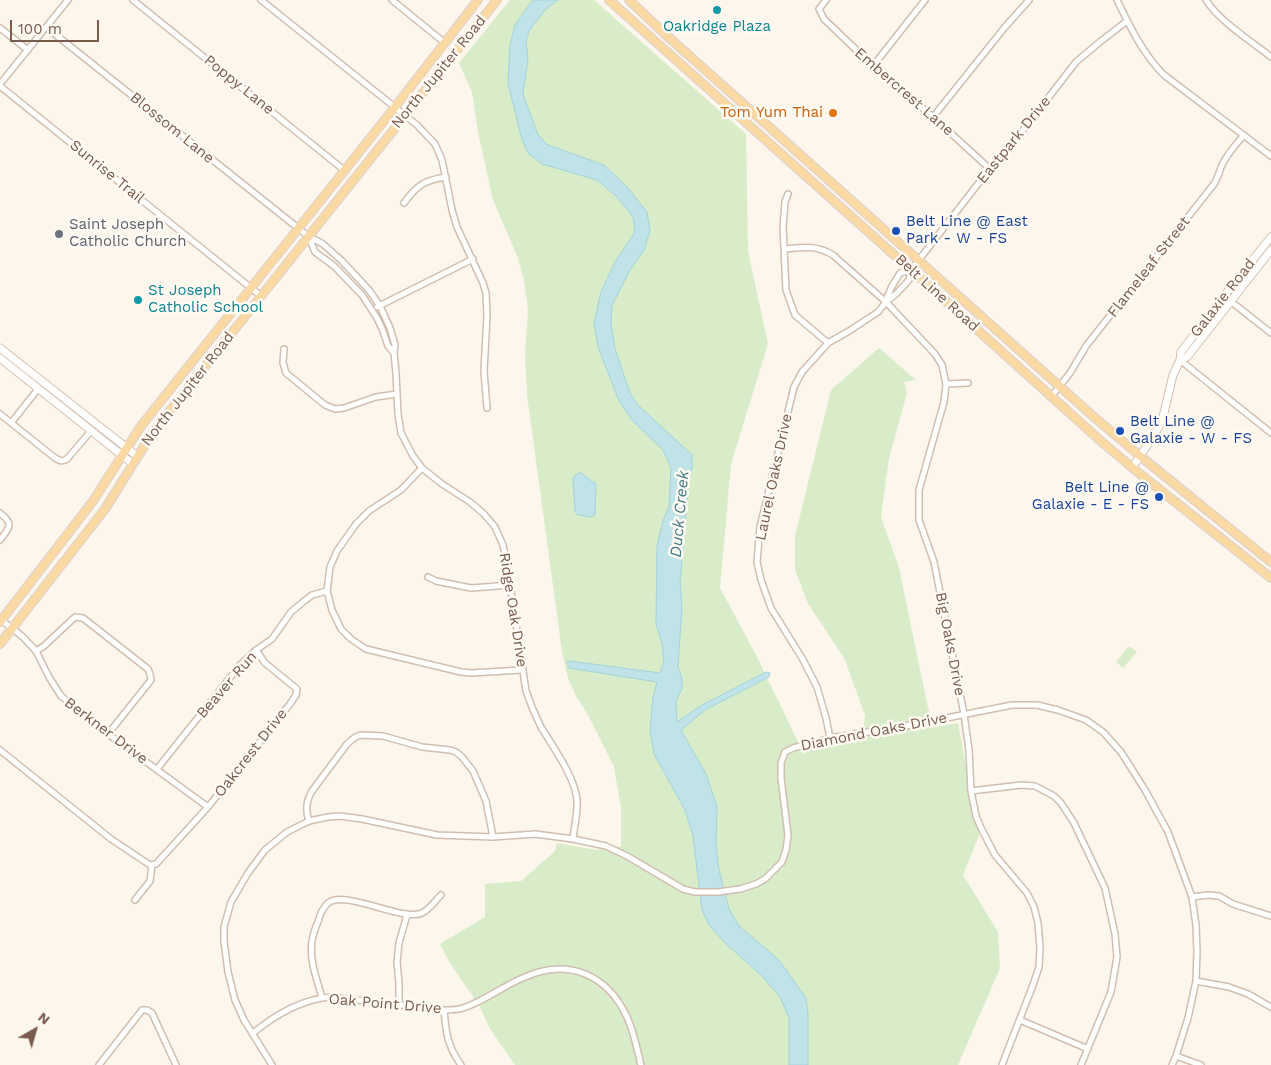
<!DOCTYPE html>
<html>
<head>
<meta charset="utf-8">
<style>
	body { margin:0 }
	#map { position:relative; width:1271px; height:1065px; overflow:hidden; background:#fdf6ec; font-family:"Work Sans",sans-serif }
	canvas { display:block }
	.north { position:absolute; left:10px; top:1005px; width:50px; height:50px; -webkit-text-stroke:4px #fffaf3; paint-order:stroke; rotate:38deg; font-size:14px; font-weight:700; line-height:20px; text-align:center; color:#7a5c4d }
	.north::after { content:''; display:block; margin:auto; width:18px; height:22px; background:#7a5c4d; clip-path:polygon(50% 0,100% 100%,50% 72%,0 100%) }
	.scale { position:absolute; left:10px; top:20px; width:89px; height:22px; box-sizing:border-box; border:2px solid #7a5c4d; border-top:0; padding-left:6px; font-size:15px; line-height:18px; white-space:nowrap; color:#7a5c4d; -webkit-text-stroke:4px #fffaf3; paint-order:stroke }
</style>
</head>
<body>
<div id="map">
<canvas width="1271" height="1065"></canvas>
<div class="north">N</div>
<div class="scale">100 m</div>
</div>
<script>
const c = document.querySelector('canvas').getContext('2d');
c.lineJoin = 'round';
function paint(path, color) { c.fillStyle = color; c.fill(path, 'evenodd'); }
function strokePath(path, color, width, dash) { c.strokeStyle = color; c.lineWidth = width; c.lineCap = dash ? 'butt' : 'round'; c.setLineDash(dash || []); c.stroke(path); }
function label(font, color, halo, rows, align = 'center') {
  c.font = font + ' "Work Sans",sans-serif'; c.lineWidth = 5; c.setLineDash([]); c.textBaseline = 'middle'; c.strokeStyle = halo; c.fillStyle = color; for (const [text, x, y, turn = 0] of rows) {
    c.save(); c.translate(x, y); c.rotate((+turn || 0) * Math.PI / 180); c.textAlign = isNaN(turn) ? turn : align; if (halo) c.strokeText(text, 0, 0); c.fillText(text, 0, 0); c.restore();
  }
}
const green = new Path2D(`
	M510,0H594L746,134L748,251L768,344L731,464L720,588L756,655L802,750L862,740L865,715L844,658L807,602L795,569V536L831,390L879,348L916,380L904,382L907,393L889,458L881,517L899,568L928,708L935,727L958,723L979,835L963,875L998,932L1000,968L958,1065H515L490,1029L480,1007L450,963L440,944L485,917V884L521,881L555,851L557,843L596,850L621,846V808L614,767L587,713L576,696L568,678L562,652L527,395L525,356L528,310L524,280L518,258L493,200L478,132L472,92L459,63Z
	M1129,646L1137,652L1123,668L1116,662Z`);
const water = new Path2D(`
	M533,0H558L545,10L529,31L526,42L528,59L523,94L538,135L548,145L604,165L627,187L647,212L650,231L644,250L630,270L612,305L611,324L615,349L630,393L638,405L692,455V468L689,479L680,582L682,609L678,667L682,679V689L676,701L677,722L702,705L766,672L770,673L769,677L705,710L681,730L706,774L717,807L716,844L719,870L729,909L739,926L779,960L806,998L808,1013V1065H789V1018L780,997L761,975L726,944L709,925L702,910L693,836L685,810L654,754L650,730L653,697L657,682L569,668L567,662L570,661L660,673L664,661L662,644L656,624L657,546L663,521L669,506L671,468L663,450L632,420L619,401L598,347L594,323L601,292L615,262L635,232L633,217L616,196L597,180L542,164L528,153L522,140L508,83L510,45L515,25Z
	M578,473H581L596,484L595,515L591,517L578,515L575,512L573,482L574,477Z`);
const street = new Path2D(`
	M133,0L344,170
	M261,0L417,125L435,144L442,160L452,210L457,227L483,283L486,293L487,316L484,371L487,408
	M392,0L445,43
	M826,0L819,9L824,19L873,66L933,117L990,169
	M1117,0C1130,27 1143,54 1164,75L1271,156
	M1206,0C1219,21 1251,41 1271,57
	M46,27L293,224L308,236L323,244L342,261L369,290L380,306L390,328L395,345L394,353L396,373L398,414L401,433L413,456L422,468L442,484L470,502L484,514L495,527L503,545L507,564L526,691C530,703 535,715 541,727C553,747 575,777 577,800C578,813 574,827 573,839
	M0,28L28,50
	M873,66L925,0
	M0,84L68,0
	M0,86L261,296
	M933,117L1005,27L1029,0
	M788,194L785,202L783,227L786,290L795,315L828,343
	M404,203C417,185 425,180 446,177
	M309,237L315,252L334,266L362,295L377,318L383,331L388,346L394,353
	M785,249C803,247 816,245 833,255L886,302L935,354L942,365L946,384L944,402L919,490V520L934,562L964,714L969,750L971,791L976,816L981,828L995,855L1027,893L1034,907L1038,923L1040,948L1039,967L1033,985L1002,1065
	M1224,296L1271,333
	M886,301L891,288L900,273L911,270
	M377,307L473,259
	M284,349L283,363L286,373L325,405L335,409L344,408L376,397L397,394
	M1180,360L1271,433
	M946,384L968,383
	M1051,397L1070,373L1086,346L1214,184C1218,178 1219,172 1222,165C1227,154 1236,144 1244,135
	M0,414L55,458C60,461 62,462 67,459L91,431
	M11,423L38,389
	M422,468L401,490L369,511L356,524L337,551L330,567L327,591L332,610L341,629L351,639L366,649L461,672L471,673L522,670
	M0,513C14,524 10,527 0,540
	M428,577L436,581L471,588L511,585
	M0,619L23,637L36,651L49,677L61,696L108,734L208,807
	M36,651L44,646L75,617L83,618L148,669L150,674L151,680L108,734
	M830,738L826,718L817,687L802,658L771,608L761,580L757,562L760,527L794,387L802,372L828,343L849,331L878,312L886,302L897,293L909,280L911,270L981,180L1028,124L1076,62L1101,41L1127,21
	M0,750L111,839L150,865L156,864L208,807L290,704L296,695L297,689L265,663L256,650
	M157,769L240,665L256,650L272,639L291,612L303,602L312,595L327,591
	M971,791L1021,785L1035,786L1054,796L1061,803L1074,823L1105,888L1115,934L1117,957L1111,992L1081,1065
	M309,821C305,810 306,801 312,791L347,744L354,738L360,735L383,736L422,747L450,750L456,752L462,757L473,771L486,801L493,837
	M1192,897L1208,895L1219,896L1233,904L1271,916
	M135,900L150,881L152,865
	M1196,981L1229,987L1248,994L1271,1007
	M322,998C317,979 309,961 312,941C313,934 316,926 319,919C320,914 324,907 328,903C345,889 402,922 422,913C429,910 435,901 441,895
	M399,1004V983L397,962L399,943L407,915
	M444,1010C446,1033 447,1045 461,1065
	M1020,1020L1088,1049
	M253,1033C275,1015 302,999 331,997L444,1010C450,1010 457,1010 463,1008C485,1001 504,985 525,977C568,958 607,974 627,1017C634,1032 637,1049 641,1065
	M1176,1056L1201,1065
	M99,1065L139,1014L142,1010H147L152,1013L176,1065
	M272,1065L244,1020L235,1000L228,972L224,941V927L231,902L248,873L265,850L287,832L309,821L328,817L340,816L362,819L437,835L493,837L535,834L573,839L606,846L627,856L683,889L695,892H718L740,889L756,884L765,879L782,862L786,850L788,835L781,778V763L785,752L793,748L830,738L911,725L1012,705H1037L1058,710L1086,720L1103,732L1121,752L1145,790L1168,832L1192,897L1196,925L1197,951L1196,981L1188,1018L1176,1056L1172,1065`);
const secondary = new Path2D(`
	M0,348L137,456
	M0,358L133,464
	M1180,360L1187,357L1271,250
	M1132,468L1154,435L1162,421L1173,375L1180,360L1181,352L1224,296L1271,237`);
const primary = new Path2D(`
	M609,0L911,270L1103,443L1140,474L1271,578
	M629,0L665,34L1094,417L1140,456L1271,562
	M0,622L93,501L141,426L395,107L478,0
	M0,644L105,509L148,440L168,413L497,0`);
const markers = [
	[717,10,5,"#0f9aa8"],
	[833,113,5,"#e8710a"],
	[896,231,5,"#1a4fb4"],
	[59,234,5,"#6b7280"],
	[138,300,5,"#0f9aa8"],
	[1120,431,5,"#1a4fb4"],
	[1159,497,5,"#1a4fb4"]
];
const cultureNames = [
	["Oakridge Plaza",717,27],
	["St Joseph",148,291,"left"],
	["Catholic School",148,308,"left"]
];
const streetNames = [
	["North Jupiter Road",439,72,-51],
	["Poppy Lane",239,85,39],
	["Embercrest Lane",904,92,41],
	["Blossom Lane",172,128,39],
	["Eastpark Drive",1014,140,-51],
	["Sunrise Trail",107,172,39],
	["Flameleaf Street",1149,267,-52],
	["Belt Line Road",937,293,42],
	["Galaxie Road",1223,298,-52],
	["North Jupiter Road",188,389,-52],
	["Laurel Oaks Drive",774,477,-78],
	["Ridge Oak Drive",513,610,81],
	["Big Oaks Drive",950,644,79],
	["Beaver Run",227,685,-49],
	["Berkner Drive",106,731,37],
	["Diamond Oaks Drive",874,732,-11],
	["Oakcrest Drive",251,753,-52],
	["Oak Point Drive",385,1004,5]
];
const foodNames = [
	["Tom Yum Thai",823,113]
];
const transitNames = [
	["Belt Line @ East",906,222],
	["Park - W - FS",906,239],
	["Belt Line @",1130,422],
	["Galaxie - W - FS",1130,439],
	["Belt Line @",1149,488,"right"],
	["Galaxie - E - FS",1149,505,"right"]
];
const worshipNames = [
	["Saint Joseph",69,225],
	["Catholic Church",69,242]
];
const waterNames = [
	["Duck Creek",680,514,-85]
];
paint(green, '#d8ecc9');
paint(water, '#bfe3e8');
strokePath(water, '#a5d3da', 1);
strokePath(street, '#d1beb0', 8);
strokePath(secondary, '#d6c0b0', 9);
strokePath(primary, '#dad1cd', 10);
strokePath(street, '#fff', 5);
strokePath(secondary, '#fff', 7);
strokePath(primary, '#fbd9a5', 8);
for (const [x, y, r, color] of markers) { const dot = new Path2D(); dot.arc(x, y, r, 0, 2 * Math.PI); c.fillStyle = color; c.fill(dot); strokePath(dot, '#fffaf3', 2); }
label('15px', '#0d838f', '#fffaf3', cultureNames);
label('15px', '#7a5c4d', '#fffaf3', streetNames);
label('15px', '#c56008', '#fffaf3', foodNames, 'right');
label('15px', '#164399', '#fffaf3', transitNames, 'left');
label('15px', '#5b616d', '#fffaf3', worshipNames, 'left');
label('italic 16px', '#437c86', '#fffaf3', waterNames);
</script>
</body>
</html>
